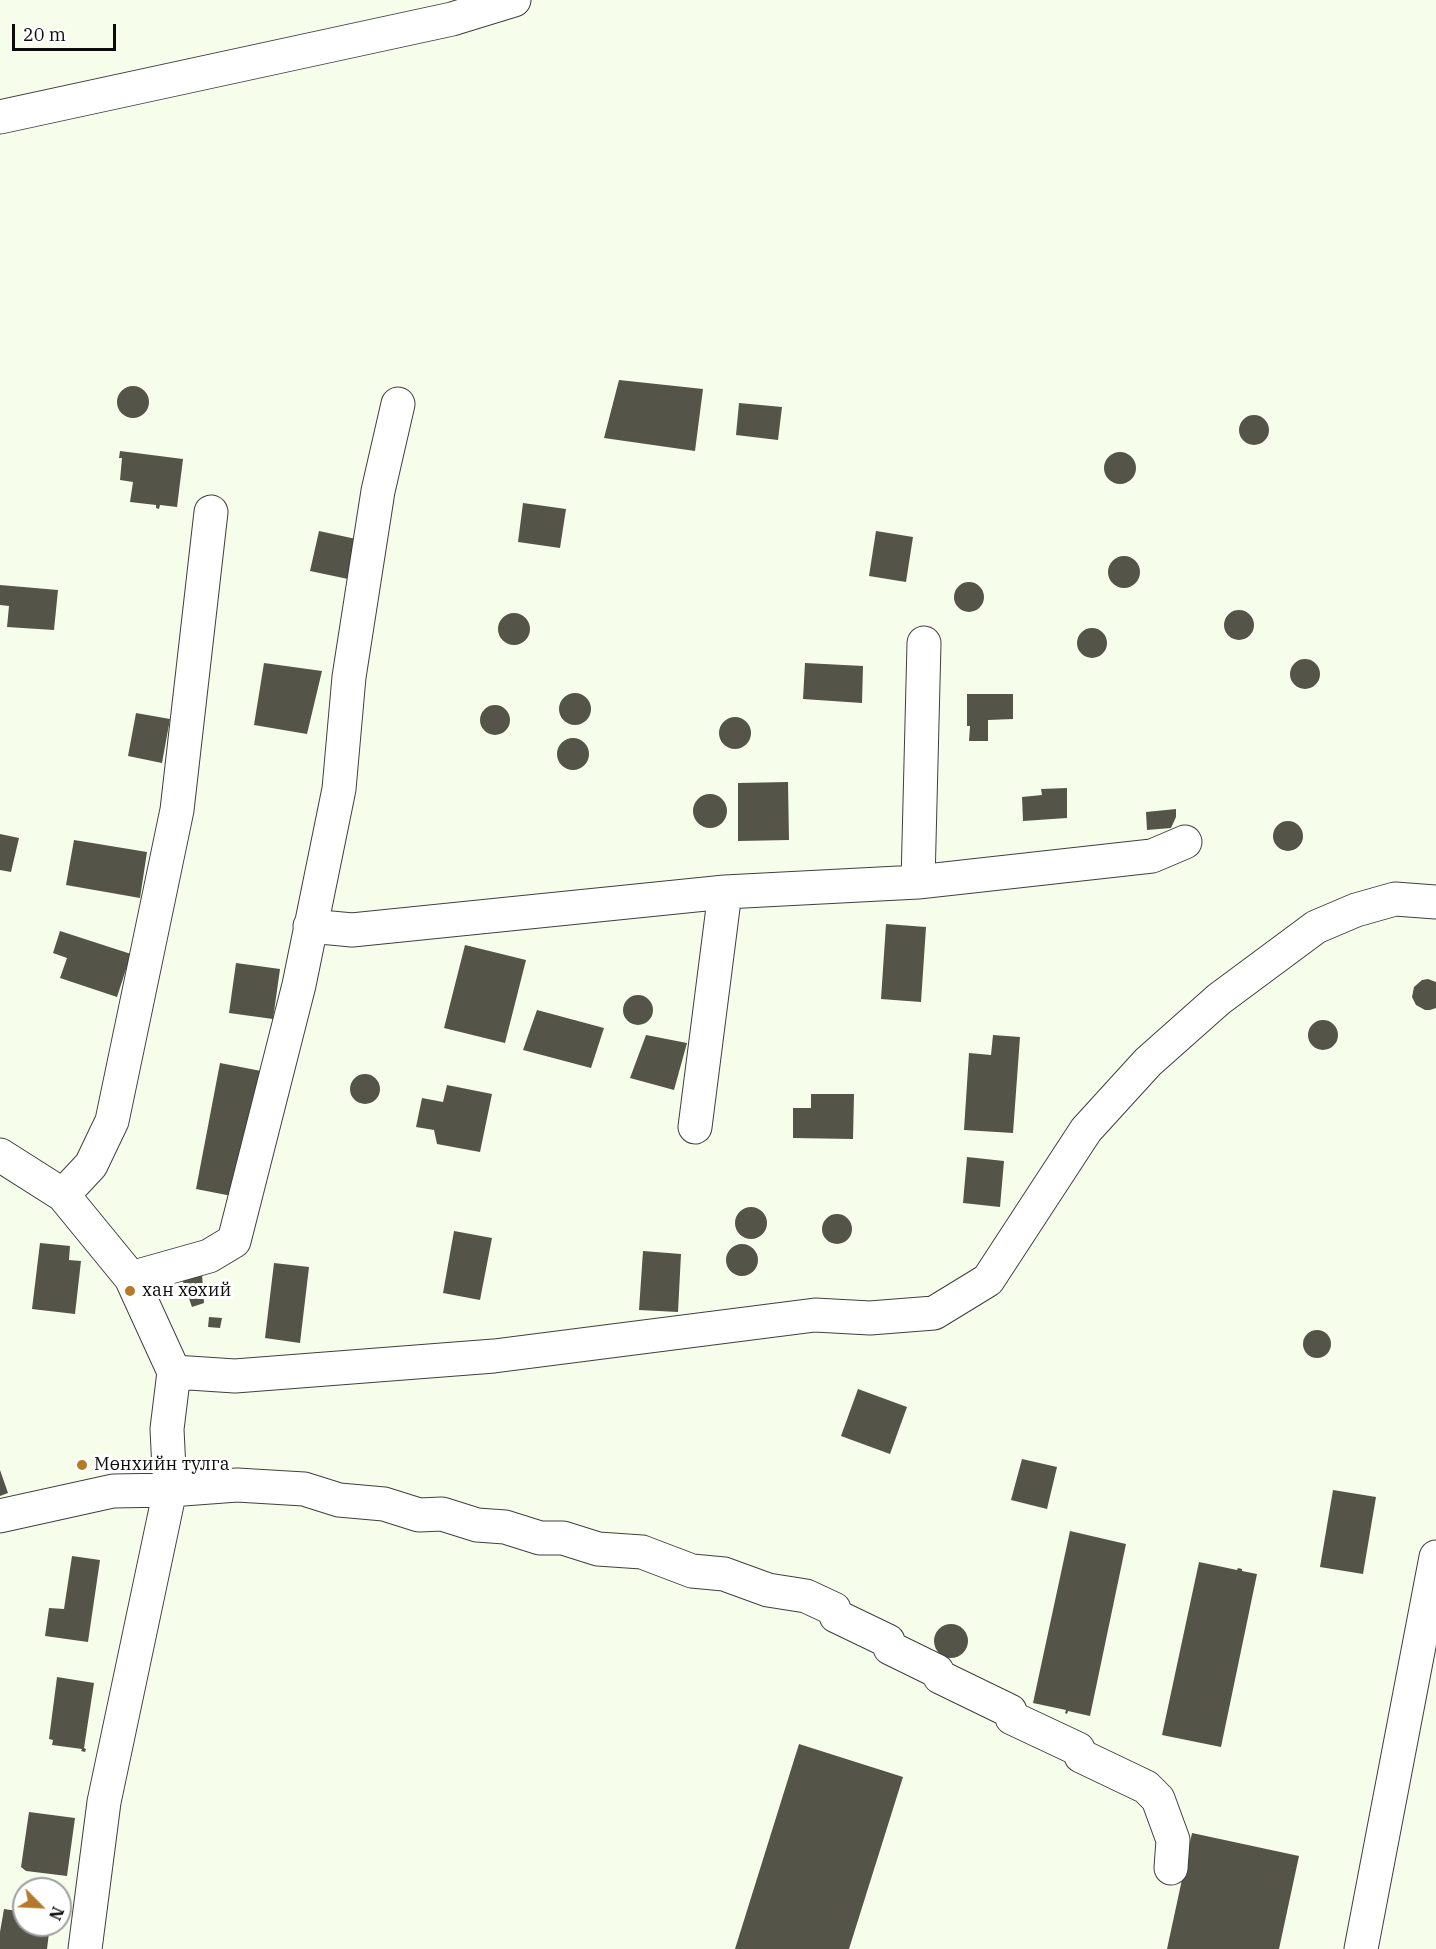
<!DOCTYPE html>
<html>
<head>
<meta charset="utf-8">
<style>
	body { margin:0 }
	#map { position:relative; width:1436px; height:1949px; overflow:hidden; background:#f6feeb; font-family:"IBM Plex Serif",serif }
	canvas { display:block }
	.north { position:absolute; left:12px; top:1877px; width:60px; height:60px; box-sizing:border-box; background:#fff; border:2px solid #9e9e9e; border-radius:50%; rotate:114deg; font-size:16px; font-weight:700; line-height:24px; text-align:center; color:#0c0c0c }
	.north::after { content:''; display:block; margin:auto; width:21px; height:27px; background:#b67929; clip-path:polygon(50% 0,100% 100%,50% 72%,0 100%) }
	.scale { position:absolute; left:12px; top:24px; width:104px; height:27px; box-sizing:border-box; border:3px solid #0c0c0c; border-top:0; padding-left:8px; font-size:18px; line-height:21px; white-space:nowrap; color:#0c0c0c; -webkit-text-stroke:4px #fff; paint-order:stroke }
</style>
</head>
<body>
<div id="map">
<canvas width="1436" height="1949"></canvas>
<div class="north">N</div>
<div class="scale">20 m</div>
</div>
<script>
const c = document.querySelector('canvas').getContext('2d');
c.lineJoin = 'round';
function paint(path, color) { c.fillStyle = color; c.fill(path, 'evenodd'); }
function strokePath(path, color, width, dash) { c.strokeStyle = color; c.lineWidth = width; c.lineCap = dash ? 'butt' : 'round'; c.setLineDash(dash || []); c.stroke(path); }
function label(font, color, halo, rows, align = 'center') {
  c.font = font + ' "IBM Plex Serif",serif'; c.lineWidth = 6; c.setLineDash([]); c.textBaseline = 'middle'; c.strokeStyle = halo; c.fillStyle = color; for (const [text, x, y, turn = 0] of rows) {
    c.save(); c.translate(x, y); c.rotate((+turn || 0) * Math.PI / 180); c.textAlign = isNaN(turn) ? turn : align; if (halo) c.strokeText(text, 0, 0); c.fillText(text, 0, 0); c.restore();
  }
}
const building = new Path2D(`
	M619,380L703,389L695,451L604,438Z
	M117 402a16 16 0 1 1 32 0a16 16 0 1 1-32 0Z
	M739,403L782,407L778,440L736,435Z
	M1239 430a15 15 0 1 1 30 0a15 15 0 1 1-30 0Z
	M120,451L183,459L177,507L160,505L159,509L156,508V505L130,502L133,482L120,480L122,458H119Z
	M1104 468a16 16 0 1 1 32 0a16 16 0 1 1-32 0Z
	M523,503L566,509L560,548L518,542Z
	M319,531L356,539L348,579L310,571Z
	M876,531L913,537L906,582L869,576Z
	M1108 572a16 16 0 1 1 32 0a16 16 0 1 1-32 0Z
	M954 597a15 15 0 1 1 30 0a15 15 0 1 1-30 0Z
	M0,585L58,590L54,630L7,627L9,606L0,605Z
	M1224 625a15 15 0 1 1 30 0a15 15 0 1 1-30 0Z
	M498 629a16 16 0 1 1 32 0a16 16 0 1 1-32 0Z
	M1077 643a15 15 0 1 1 30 0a15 15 0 1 1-30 0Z
	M1290 674a15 15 0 1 1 30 0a15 15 0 1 1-30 0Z
	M264,663L322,671L307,734L254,725Z
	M805,663L863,666L862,703L803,699Z
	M559 709a16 16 0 1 1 32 0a16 16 0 1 1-32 0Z
	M967,694H1013V719L988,720V741H969L970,726H967Z
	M480 720a15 15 0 1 1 30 0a15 15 0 1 1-30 0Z
	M136,713L170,719L162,763L128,756Z
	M719 733a16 16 0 1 1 32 0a16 16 0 1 1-32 0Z
	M557 754a16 16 0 1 1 32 0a16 16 0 1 1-32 0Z
	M788,782L789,840L738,841V783Z
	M1067,788V818L1023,821L1022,797L1042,795L1041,789Z
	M693 811a17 17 0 1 1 34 0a17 17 0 1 1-34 0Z
	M1176,809V817L1171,828L1147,830L1146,812Z
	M1273 836a15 15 0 1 1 30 0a15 15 0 1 1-30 0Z
	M0,834L19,838L11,872L0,870Z
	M74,840L147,852L140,898L66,885Z
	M886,924L926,927L921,1002L881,999Z
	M60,931L131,954L117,997L60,978L67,958L53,953Z
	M465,945L526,960L505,1043L444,1028Z
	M236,963L280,969L273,1019L229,1013Z
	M1428,979L1436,982V1008L1430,1010H1425L1416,1005L1412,997L1414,987L1422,980Z
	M623 1010a15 15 0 1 1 30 0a15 15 0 1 1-30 0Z
	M537,1010L604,1028L591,1068L523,1050Z
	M1308 1035a15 15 0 1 1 30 0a15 15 0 1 1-30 0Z
	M646,1035L687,1043L674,1090L630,1078Z
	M993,1035L1020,1037L1013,1133L964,1130L969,1053L991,1055Z
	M220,1063L261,1071L237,1197L196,1189Z
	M350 1089a15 15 0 1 1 30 0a15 15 0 1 1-30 0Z
	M447,1085L492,1094L480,1152L437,1144L434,1130L416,1127L422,1098L443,1102Z
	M811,1094H854L853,1139L793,1138V1108H811Z
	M967,1157L1004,1161L1000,1207L963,1203Z
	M735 1223a16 16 0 1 1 32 0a16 16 0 1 1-32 0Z
	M822 1229a15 15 0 1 1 30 0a15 15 0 1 1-30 0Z
	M454,1231L492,1238L480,1300L443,1293Z
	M40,1243L70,1246L69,1260L81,1261L75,1314L32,1309Z
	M726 1260a16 16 0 1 1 32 0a16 16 0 1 1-32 0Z
	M643,1251L681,1254L678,1312L639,1310Z
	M274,1263L309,1267L300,1343L265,1338Z
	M202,1274L204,1303L192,1307L182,1279Z
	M209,1317L222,1318L220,1328L208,1327Z
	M1303 1344a14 14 0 1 1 28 0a14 14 0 1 1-28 0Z
	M858,1389L907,1407L890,1454L841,1436Z
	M1022,1459L1057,1467L1047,1509L1011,1500Z
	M0,1470L8,1493L0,1496Z
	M1333,1490L1376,1497L1363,1574L1320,1567Z
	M1070,1531L1126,1544L1090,1716L1068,1711L1067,1714L1065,1713L1066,1710L1033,1703Z
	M72,1556L100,1560L88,1642L45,1636L49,1608L64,1609Z
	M1199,1562L1237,1570L1238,1568L1242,1569V1571L1257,1574L1221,1747L1162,1735Z
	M934 1641a17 17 0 1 1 34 0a17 17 0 1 1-34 0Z
	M57,1677L94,1683L84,1748L86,1749L85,1752L81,1751L82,1749L52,1745L53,1740L49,1739Z
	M799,1744L903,1777L849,1949H735Z
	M29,1812L75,1818L67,1876L26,1871L21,1867Z
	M1192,1833L1299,1856L1279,1949H1167Z
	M4,1909L24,1912V1925H50L47,1949H0V1932Z`);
const minor = new Path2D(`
	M0,117L452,19L514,0
	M918,882L924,643
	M310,926L352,930L725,892L918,882L1152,856L1185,842
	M695,1127L725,892
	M0,1155L63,1195L131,1278L174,1372L235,1376L494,1356L815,1315L870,1318L934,1313L988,1280L1086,1130L1148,1062L1219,999L1316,927L1356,910L1395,899L1436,902
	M63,1195L91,1165L112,1121L177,810L211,512
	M131,1278L209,1256L234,1241L299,985L339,789L349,677L378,491L398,404
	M0,1516L113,1491L170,1490L237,1485L304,1489L339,1500L384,1504L419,1515L442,1514L477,1525L505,1527L540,1538H563L598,1549L642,1552L692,1571L724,1574L768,1590L806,1596L834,1609L836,1616L888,1641L890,1648L937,1671L940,1677L1010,1711L1012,1718L1078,1749L1081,1756L1146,1787L1158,1799L1173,1840L1171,1868
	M85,1949L104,1802L170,1490L167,1429L174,1372
	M1361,1949L1436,1557`);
const markers = [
	[130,1291,6,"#b67929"],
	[82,1465,6,"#b67929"]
];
const poiNames = [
	["хан хөхий",142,1291],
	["Мөнхийн тулга",94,1465]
];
paint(building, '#545449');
strokePath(minor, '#3f3f3f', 35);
strokePath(minor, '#fff', 33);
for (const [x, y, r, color] of markers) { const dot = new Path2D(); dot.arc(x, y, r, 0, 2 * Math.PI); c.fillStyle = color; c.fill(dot); strokePath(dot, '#fff', 2); }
label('18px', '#0c0c0c', '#fff', poiNames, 'left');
</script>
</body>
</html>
